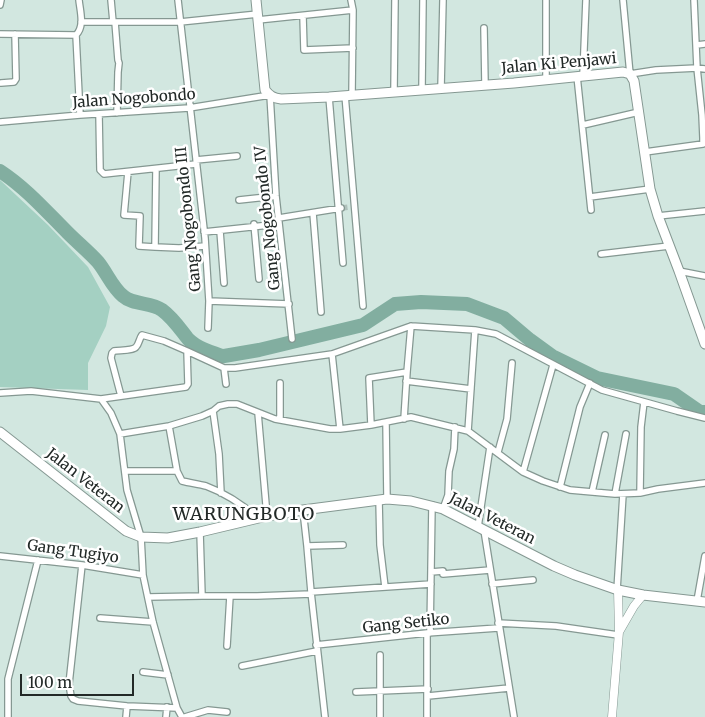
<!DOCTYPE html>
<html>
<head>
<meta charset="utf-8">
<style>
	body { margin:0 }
	#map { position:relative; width:705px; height:717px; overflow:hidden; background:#d2e7e0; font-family:Merriweather,serif }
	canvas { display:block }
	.scale { position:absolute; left:20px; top:674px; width:114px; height:22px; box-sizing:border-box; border:2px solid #222927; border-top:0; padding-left:6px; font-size:15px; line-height:18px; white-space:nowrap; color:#222927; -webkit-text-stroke:4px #fff; paint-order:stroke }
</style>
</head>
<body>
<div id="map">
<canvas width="705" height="717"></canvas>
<div class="scale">100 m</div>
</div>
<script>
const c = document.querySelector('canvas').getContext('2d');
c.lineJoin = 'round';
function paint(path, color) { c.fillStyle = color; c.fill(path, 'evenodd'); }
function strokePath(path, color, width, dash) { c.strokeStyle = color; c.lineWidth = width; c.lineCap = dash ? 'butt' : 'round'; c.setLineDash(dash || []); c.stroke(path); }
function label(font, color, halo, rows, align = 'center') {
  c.font = font + ' Merriweather,serif'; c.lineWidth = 5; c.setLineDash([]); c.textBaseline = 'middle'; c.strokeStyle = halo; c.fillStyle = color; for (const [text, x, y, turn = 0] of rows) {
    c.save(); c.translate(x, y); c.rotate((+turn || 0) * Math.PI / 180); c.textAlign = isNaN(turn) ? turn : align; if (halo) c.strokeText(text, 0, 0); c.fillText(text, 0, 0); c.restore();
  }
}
const green = new Path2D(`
	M0,180L48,225L88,267L110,307L106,326L88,363V390L0,387Z`);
const river = new Path2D(`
	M0,171C26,188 46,211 68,233C78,243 89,252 98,262C107,273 112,287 123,296C133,305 151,302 162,310C173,318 180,329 188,339C197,348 210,352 222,356
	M224,356L259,350L363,325L395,304L421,302L467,304L504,318L530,340L552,356L597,378L674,394L700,412H705`);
const minorTunnel = new Path2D(`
	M342,208L350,207`);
const minor = new Path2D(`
	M79,0C80,11 85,26 76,35L80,115
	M111,0L113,22
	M178,0L205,238L209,301L208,328
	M351,0L353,10L352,94
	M623,0L630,74L656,70L697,68L694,0
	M0,5L1,0
	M303,16L304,50L353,48
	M258,20L353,10
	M81,22H180L258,14
	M115,22L118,60L119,63L118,72L117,113
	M484,28L485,84
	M0,34L76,35
	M697,45L705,44
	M583,75L586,0
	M577,76L591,210
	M546,79V0
	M1,83L14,82L16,79L15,34
	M441,88L443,0
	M422,89L423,0
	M394,91L395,0
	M345,95L363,306
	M329,97L343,263
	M99,114L100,170L104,174L196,164
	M0,122L80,115L189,108L270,95L276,196L292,339
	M583,125L639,112
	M645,152L703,144V138L702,115L697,68L705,69
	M196,160L237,156
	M156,169L155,247L179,248L205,246
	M128,172L124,215L140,216L139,246L155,247
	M590,197L650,189
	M239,200L276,196
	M313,213L321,312
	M658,216L705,211
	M279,218L341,208
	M254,224L259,279
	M220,231L224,283
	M204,232L279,224
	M601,254L669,246
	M679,271L705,276
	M209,301L289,304
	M332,354L340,429
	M224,368L226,384
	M406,381L471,389
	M0,393L31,391L101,399L111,413L120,434L127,490L141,537L143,575L153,622L177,708L182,717
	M121,396L111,358L112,353L114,351C119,350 133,351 136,347C139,344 139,339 142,335L164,341L187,351
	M101,399L186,387L188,384L187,351L224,368H235L332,354L411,326L475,330L496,334L602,390L677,411L705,418
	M213,411L219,454L221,493
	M258,413L267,516
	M404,419L407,372L411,326
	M280,420V383
	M386,422L387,499
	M371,425L369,378L407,372
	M169,426L177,471L182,481C190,483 198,484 206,486C225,493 243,505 258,518
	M468,431L475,330
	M120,434L169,426L202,416L213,411L219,406L228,404H237L275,419L330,429H340L371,425L411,417L468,431L523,472L543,481L570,490L615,494L640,493L658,489L705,483
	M498,452L507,419L512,363
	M125,471H177
	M523,472L553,365
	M560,487L580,407L590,383
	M592,492L605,435
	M640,493L641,427L644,402
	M615,494L626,434
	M379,500L380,545L385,587
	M443,509L448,495L449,471L454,449L455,427
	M303,510L307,546L311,592L325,717
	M478,527L490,447
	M484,530L514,717
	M200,532L202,596H257L311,594
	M307,546L343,545
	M0,556L82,565L143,575
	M82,565L69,684L71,696L73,699L78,701L127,706L177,708
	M431,572L443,571V574L490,570
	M492,584L533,580
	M617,590L623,494
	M311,592L431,584
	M148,597L202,596
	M697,601L705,556
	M100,618L153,622
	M498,623L556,626L618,635
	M427,633V717
	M430,633L432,505
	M316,645L427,633L498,628
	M227,646L230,596
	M380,655V717
	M242,666L317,651
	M143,672L168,675
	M356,692L428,689
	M428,696L509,688
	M8,717V679L38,560
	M126,717L127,706
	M166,717L167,707
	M185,717L208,710L227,712`);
const tertiary = new Path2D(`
	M619,632L634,606L643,595
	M612,717L619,632L618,590`);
const secondary = new Path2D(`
	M256,0L265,90C270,96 273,98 281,99L329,97L514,83L623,72L630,74L634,81L650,189L658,216L679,271L705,344
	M0,432L126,531L141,537L168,538L200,532L267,516L303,510L387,499L411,501L443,509L554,566L575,575L618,590L643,595L705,602`);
const streetNames = [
	["Jalan Ki Penjawi",559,64,-5],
	["Jalan Nogobondo",134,99,-4],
	["Gang Nogobondo IV",268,218,-96],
	["Gang Nogobondo III",189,219,-96],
	["Jalan Veteran",85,481,38],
	["Jalan Veteran",492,519,27],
	["Gang Tugiyo",73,552,8],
	["Gang Setiko",406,624,-6]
];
const quarterNames = [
	["WARUNGBOTO",244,515]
];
paint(green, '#a4d0c2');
strokePath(river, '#82aea0', 14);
strokePath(minorTunnel, '#afc1bb', 5.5, [5.5, 3]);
strokePath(minor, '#859892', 8);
strokePath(tertiary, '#859892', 9);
strokePath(secondary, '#859892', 11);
strokePath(minor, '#fff', 5.5);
strokePath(tertiary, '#fff', 8);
strokePath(secondary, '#fff', 9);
label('15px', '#222927', '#fff', streetNames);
c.letterSpacing = '1px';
label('18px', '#222927', '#fff', quarterNames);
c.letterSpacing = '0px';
</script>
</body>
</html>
